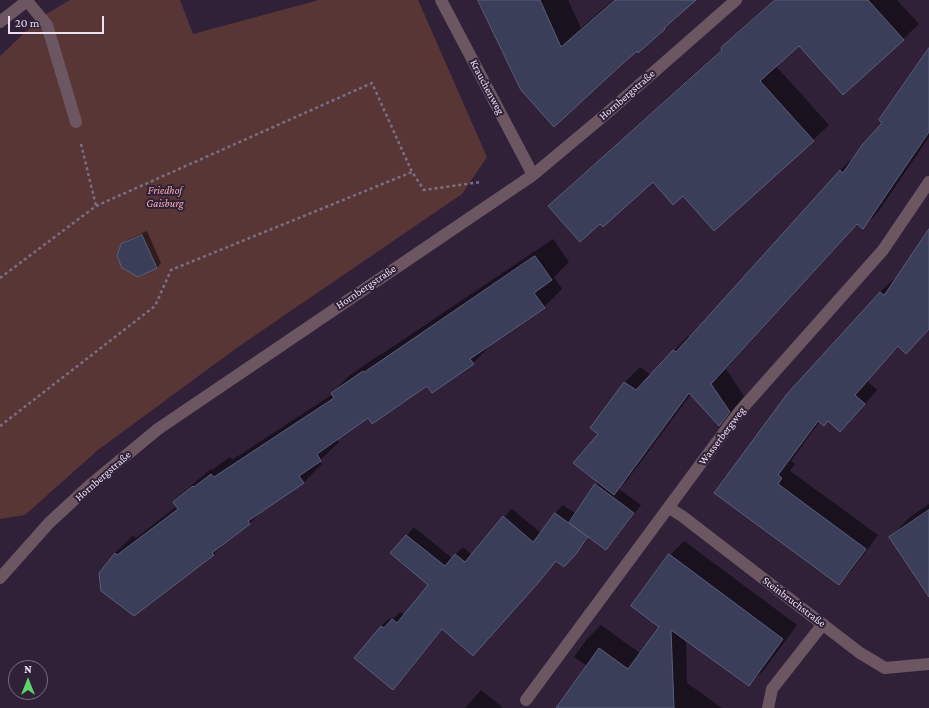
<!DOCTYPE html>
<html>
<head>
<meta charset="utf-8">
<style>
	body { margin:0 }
	#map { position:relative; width:929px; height:708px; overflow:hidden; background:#302038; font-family:"Crimson Pro",serif }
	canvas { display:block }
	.north { position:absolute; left:8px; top:660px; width:40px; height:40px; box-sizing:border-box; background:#302038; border:1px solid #7a6d82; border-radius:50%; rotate:0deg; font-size:11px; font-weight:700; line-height:16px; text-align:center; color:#eae0f0 }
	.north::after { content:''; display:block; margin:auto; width:14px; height:18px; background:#5dd56c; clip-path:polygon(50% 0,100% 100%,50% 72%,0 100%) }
	.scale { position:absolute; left:8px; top:16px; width:96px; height:18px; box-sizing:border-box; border:2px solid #eae0f0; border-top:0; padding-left:5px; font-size:12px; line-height:14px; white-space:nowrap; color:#eae0f0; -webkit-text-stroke:3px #302038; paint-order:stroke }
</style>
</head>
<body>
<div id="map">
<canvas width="929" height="708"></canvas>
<div class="north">N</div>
<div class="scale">20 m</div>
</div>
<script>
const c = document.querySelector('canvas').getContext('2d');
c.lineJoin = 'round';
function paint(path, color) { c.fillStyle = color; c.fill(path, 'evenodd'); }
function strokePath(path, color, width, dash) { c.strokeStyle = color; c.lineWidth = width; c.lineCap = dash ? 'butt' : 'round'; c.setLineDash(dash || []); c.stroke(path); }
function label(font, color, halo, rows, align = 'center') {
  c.font = font + ' "Crimson Pro",serif'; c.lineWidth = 4; c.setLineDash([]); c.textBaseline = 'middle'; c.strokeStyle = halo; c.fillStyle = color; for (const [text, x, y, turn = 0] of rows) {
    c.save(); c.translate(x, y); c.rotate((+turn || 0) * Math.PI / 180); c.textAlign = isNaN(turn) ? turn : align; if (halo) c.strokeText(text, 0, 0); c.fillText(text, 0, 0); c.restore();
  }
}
const green = new Path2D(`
	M70,0H180L193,34L319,0H418L487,157L462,194L238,347L98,450L25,515L0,519V56L41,17Z`);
const shadow = new Path2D(`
	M480,0H568L581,28L613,0H693L664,28L637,50L554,125Z
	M774,0H897L919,24L903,39L799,45L775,65L829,125L813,140L683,195L653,181L600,222L549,206L565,190L722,49L738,33Z
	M929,50V137L878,212L863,227L858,223L726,369L744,396L734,410L719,425L691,394L628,479L619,489L641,505L613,542L606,549L589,537L584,545L571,558L557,560L481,646L443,629L401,680L393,688L381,626L389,619L392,620L400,612L405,615L429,585L392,553L414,527L452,558L463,547L472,555L504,517L512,509L541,533L555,513L563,505L576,514L598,482L599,434L592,428L625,382L640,367L651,375L688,336L690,337L840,170L855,156L883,123Z
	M147,231L161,263L157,268L122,244L127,240Z
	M929,231V328L899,346L867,381L877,390L853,417L820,421L791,461L795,464L790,471L878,535L852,570L839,584L715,493L788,395L880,292L894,279L895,280Z
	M553,239L569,262L554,277L562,289L544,307L490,344L491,345L473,363L427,384L368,416L336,439L339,442L319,461L322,464L304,482L263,510L250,523L228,540L213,555L102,590L115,553L133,536L136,538L177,506L174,502L192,485L211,469L212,470L230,457L232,460L333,394L332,393L350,375L381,354H382Z
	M929,504V567L890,537L910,517Z
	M684,541L797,625L763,671L748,685L686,639L687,683L722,708H576L587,666L574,657L587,639L601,625L641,654L661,627L670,555Z
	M481,690L503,708H465Z`);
const building = new Path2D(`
	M478,0H540L561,47L615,0H696L664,28L665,29L638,53L637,51L621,65L554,127L521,90Z
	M775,0H868L904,40L843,95L799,46L760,81L814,141L714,231L683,196L673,205L653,182L603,227L600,224L580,242L548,206L722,50L721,48Z
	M929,48V132L863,229L857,224L711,384L730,412L719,426L689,393L614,495L573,463L598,434L590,428L624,382L636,390L673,350L676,352L840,170L843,173L862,145L882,123L879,120Z
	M929,229V329L906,354L898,346L855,395L865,404L840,432L828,421L824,426L818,421L778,475L782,478L778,484L866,549L839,585L714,493L787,394L880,292L884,295Z
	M142,235L157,268L138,277L122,268L117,256L121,244Z
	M535,256L552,280L534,293L545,308L470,359L474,364L432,393L427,386L372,424L368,418L317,454L321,461L299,476L304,483L248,521L250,524L212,553L214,555L134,616L101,591L99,573L115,553L117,555L178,509L173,502L193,486L194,487L211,474L214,477L334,398L331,393L363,371L364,372Z
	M595,484L634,513L606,550L569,523Z
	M929,510V597L889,537Z
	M555,513L588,537L576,554L564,567L556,561L538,583L473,656L442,629L393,690L354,658L381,626L384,628L392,619L397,623L428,585L390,553L406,535L445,566L455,554L465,562L503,516L533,542Z
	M669,554L783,639L749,686L671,630L674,708H556L599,648L628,669L659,627L631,606Z`);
const path = new Path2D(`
	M81,144L96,206
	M0,278L96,206L372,83L412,172L424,190L481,182
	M0,426L155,306L171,270L412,172`);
const minor = new Path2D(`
	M441,0L533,175
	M27,1L47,25L76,122
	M0,22L28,0
	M669,508L682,516L860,653L885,668L929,664
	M0,578L49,523L89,486L158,429L533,175L606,114L736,0
	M526,700L739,412L883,250L929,182
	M768,708L772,689L823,624`);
const streetNames = [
	["Krauchenweg",487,87,62],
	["Hornbergstraße",627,95,-41],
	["Hornbergstraße",366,287,-34],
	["Wasserbergweg",722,436,-53],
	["Hornbergstraße",103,476,-41],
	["Steinbruchstraße",794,602,37]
];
const parkNames = [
	["Friedhof",165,191],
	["Gaisburg",165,204]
];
paint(green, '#593636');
paint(shadow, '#0007');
paint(building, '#3b3e59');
strokePath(building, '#5b5e7b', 1);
strokePath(path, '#7c6f83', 2.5, [3, 3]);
strokePath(minor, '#6b5661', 12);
label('11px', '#eae0f0', '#302038', streetNames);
label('italic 11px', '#f4aead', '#302038', parkNames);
</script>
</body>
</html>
